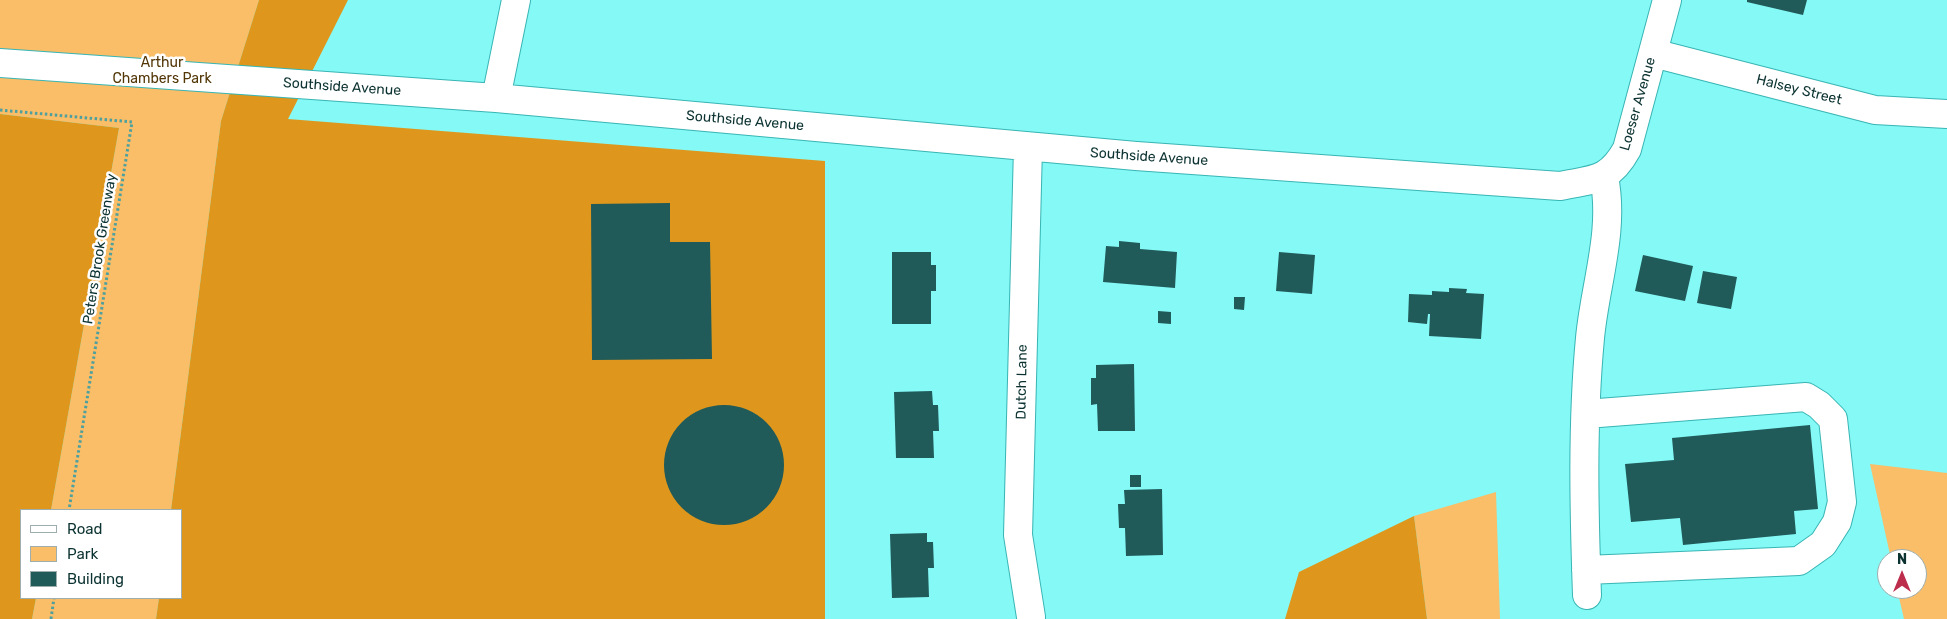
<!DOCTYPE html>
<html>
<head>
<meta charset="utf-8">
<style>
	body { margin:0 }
	#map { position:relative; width:1947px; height:619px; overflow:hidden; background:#84f9f6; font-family:Rubik,sans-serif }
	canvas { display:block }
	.legend { position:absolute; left:20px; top:509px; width:162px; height:90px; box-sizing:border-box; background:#fff; border:1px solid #9eadad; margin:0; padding:6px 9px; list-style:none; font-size:15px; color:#0c3332 }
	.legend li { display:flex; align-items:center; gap:10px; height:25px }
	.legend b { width:25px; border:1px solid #9eadad }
	.north { position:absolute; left:1877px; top:549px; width:50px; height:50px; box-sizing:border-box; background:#fff; border:1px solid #9eadad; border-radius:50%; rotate:0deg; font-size:14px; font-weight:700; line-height:20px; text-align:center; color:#0c3332 }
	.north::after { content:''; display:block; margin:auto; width:18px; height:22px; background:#bd2d4c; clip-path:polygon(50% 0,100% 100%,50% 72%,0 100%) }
</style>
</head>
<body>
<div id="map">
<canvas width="1947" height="619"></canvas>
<ul class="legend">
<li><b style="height:6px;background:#fff"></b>Road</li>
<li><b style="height:14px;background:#fabd68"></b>Park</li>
<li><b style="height:14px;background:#205a59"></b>Building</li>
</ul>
<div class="north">N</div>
</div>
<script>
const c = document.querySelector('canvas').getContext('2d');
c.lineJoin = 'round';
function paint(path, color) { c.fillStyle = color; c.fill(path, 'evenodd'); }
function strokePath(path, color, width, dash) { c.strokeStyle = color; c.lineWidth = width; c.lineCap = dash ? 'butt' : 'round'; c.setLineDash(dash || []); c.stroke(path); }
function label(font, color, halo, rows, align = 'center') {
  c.font = font + ' Rubik,sans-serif'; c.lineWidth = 5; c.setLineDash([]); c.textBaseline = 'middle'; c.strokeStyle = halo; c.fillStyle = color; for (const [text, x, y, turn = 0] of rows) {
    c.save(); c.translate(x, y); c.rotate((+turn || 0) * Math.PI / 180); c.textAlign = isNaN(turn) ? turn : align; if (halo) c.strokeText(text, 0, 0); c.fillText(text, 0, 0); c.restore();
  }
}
const green = new Path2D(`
	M0,0H259L221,121L171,510H51L119,128L0,114Z
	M1870,464L1947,473V619H1904L1897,589H1917V559H1891Z
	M1496,492L1500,619H1427L1414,516Z
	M36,598H159L156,619H32Z`);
const forest = new Path2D(`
	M259,0H348L288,119L825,161V619H156L159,598H181V510H171L221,121Z
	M0,114L119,128L51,510H21V598H36L32,619H0Z
	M1414,516L1427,619H1285L1299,572Z`);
const building = new Path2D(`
	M1747,0H1807L1803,15L1747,2Z
	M670,203V242H710L712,359L592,360L591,204Z
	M1119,241L1140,243V249L1177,252L1175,288L1103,282L1106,246L1119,247Z
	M892,252H931V265H936V291H931V324H892Z
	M1279,252L1315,255L1312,294L1276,291Z
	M1643,255L1693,266L1685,301L1635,291Z
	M1703,271L1737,277L1731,309L1697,303Z
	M1449,288L1467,289L1466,293L1484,294L1481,339L1429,336L1430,314H1428L1427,324L1408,322L1409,294L1432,295V291L1449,292Z
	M1234,297H1245L1244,310L1234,309Z
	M1158,311L1171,312V324L1158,323Z
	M1134,364L1135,431H1098L1097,404L1091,405V378H1096V365Z
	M932,391L933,405H938L939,431H933L934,458H896L894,392Z
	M664 465a60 60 0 1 1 120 0a60 60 0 1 1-120 0Z
	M1810,425L1818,509L1794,511L1796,534L1683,545L1680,518L1631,522L1625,464L1674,460L1672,438Z
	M1130,475H1141V487H1130Z
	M1162,489L1163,555L1126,556L1125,528H1119L1118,504H1125L1124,490Z
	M927,533V542H933L934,568H928L929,597L892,598L890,534Z`);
const path = new Path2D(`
	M0,110L132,122L69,510
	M51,619L54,598`);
const minor = new Path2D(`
	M1653,53L1875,110L1947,114
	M0,63L496,98L1136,156L1560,186C1593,179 1609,182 1627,149L1667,0
	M496,98L516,0
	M1028,147L1018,535L1031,617
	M1586,414L1806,397L1819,405L1833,419L1842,502L1837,522L1823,544L1799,561L1586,570
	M1587,595C1584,510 1582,423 1590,338C1595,284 1615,231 1604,177`);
const parkNames = [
	["Arthur",162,63],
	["Chambers Park",162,79]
];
const streetNames = [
	["Southside Avenue",342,87,4],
	["Halsey Street",1799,90,14],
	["Loeser Avenue",1638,104,-74],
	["Southside Avenue",745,121,5],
	["Southside Avenue",1149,157,4],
	["Peters Brook Greenway",100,249,-81],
	["Dutch Lane",1022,382,-89]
];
paint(green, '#fabd68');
paint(forest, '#de971c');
paint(building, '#205a59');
strokePath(minor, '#38b5b4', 30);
strokePath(path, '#4ea09e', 3, [2.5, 2.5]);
strokePath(minor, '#fff', 28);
label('14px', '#523606', '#fff', parkNames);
label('14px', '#0c3332', '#fff', streetNames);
</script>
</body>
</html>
